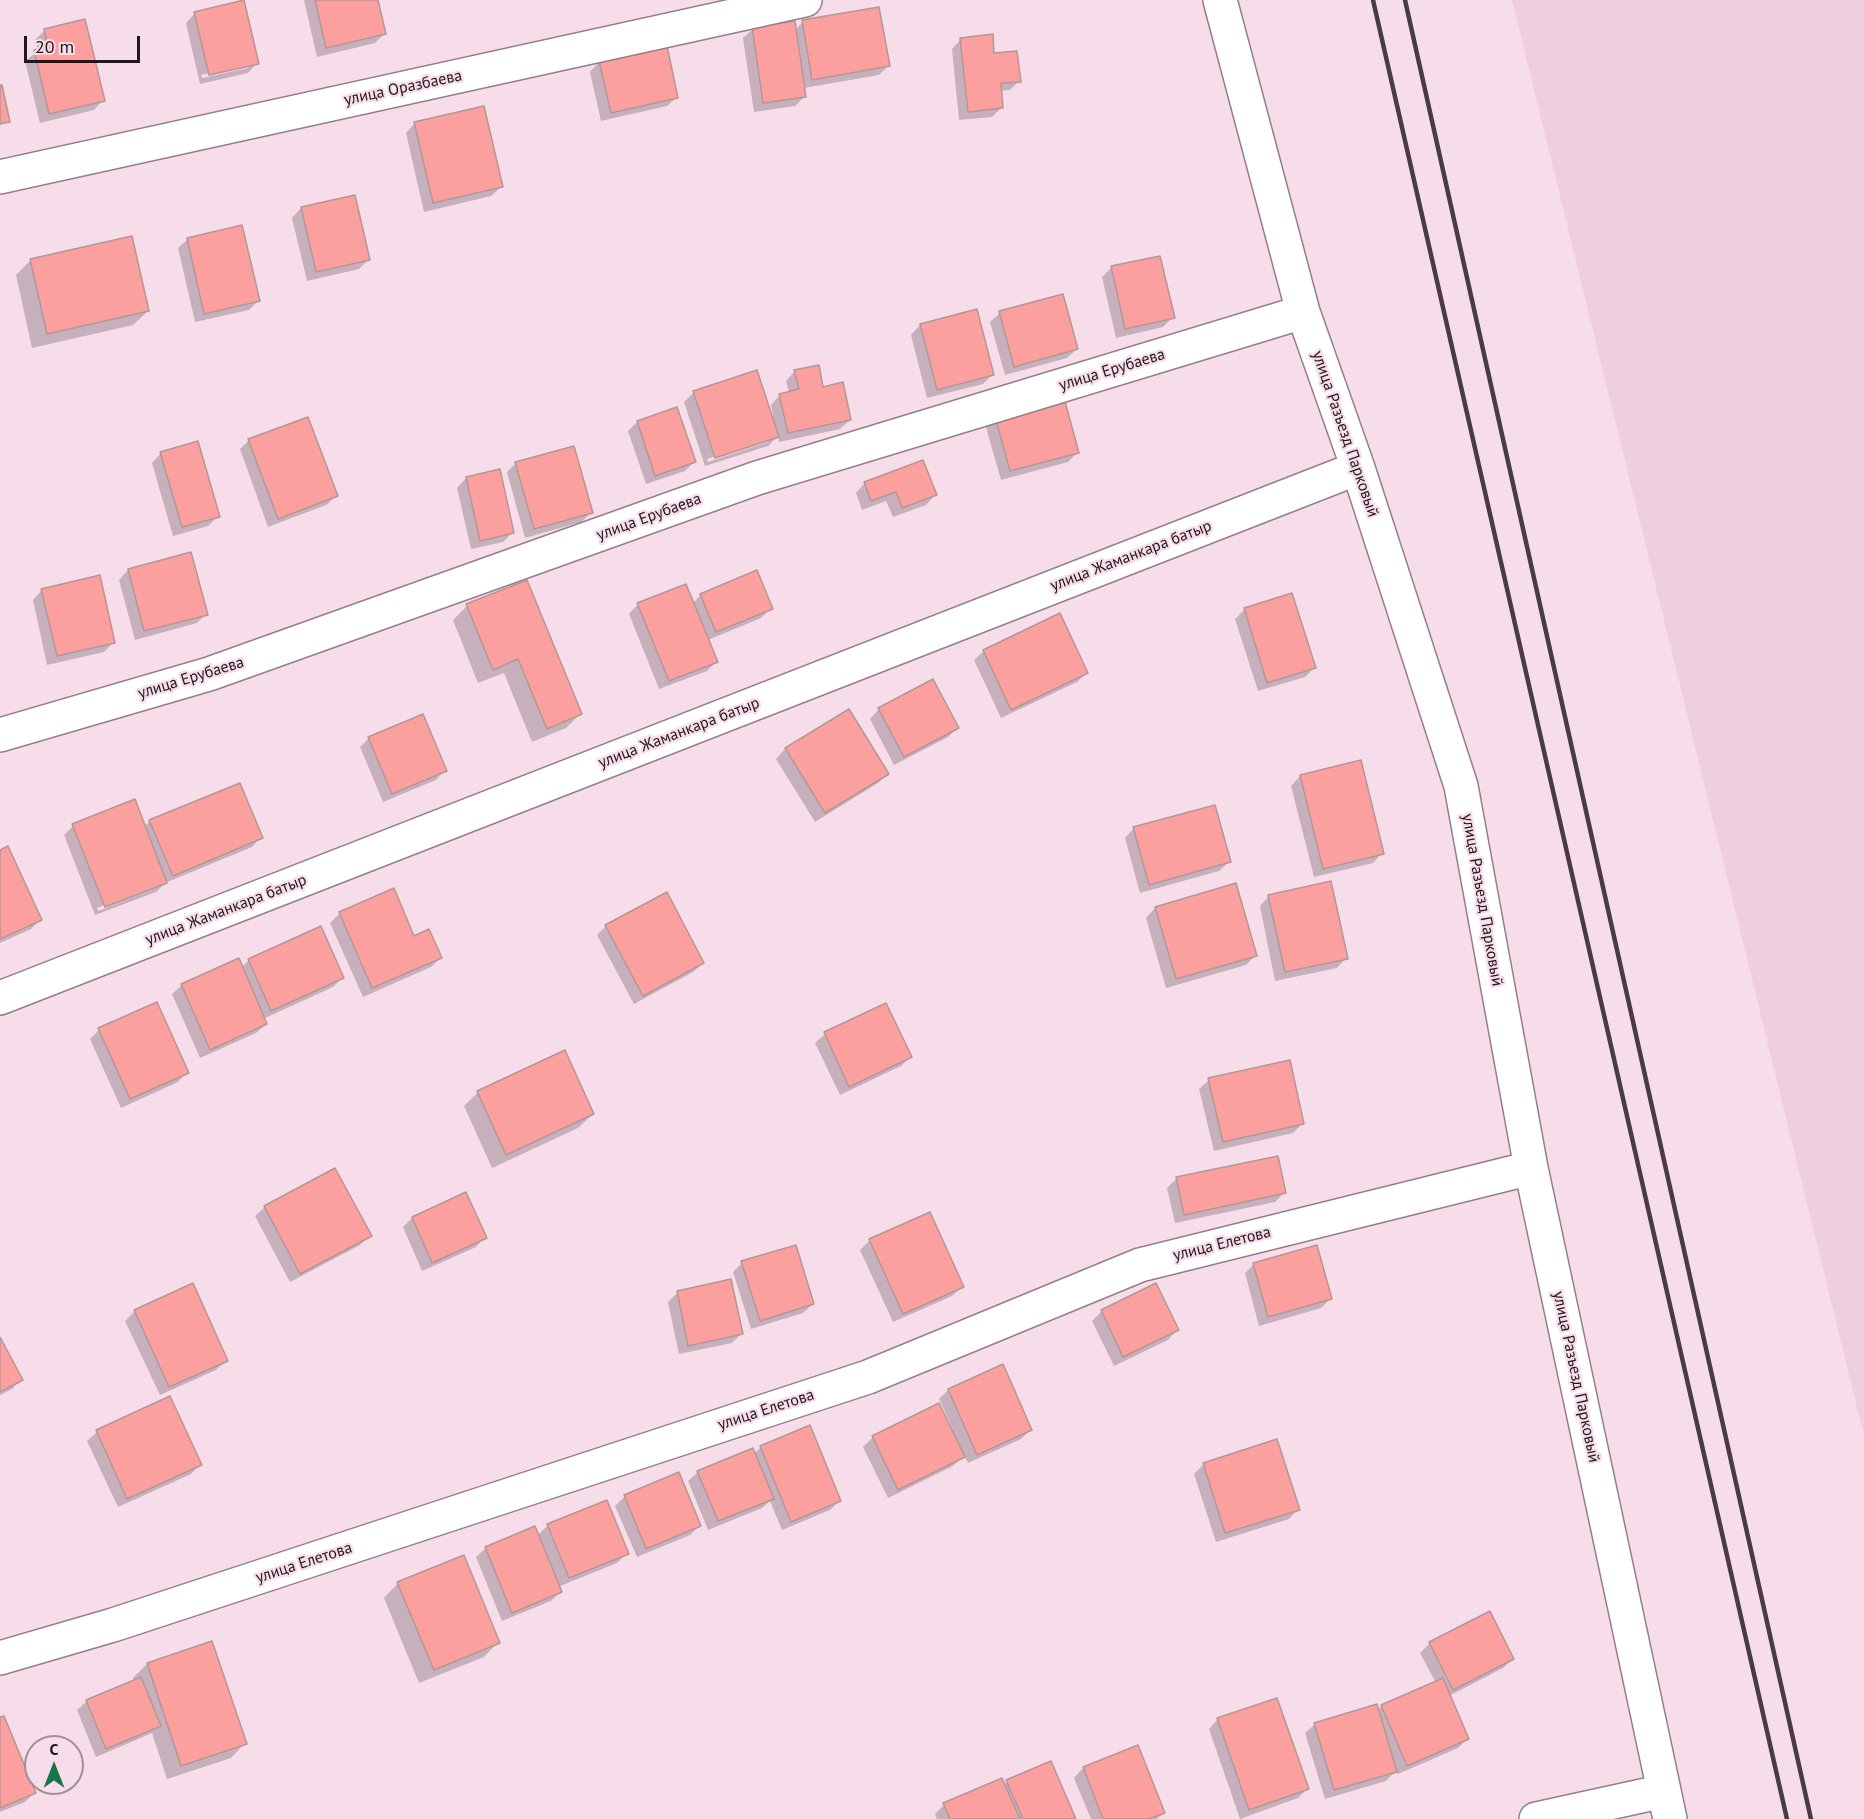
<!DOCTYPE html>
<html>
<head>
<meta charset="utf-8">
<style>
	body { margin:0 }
	#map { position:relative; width:1864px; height:1819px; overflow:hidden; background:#f7ddea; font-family:"PT Sans",sans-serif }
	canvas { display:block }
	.north { position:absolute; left:24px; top:1735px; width:60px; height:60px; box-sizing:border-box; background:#f7ddea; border:2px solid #a18e98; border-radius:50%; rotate:0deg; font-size:16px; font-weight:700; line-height:24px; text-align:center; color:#20171c }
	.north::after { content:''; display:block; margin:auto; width:21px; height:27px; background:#17754b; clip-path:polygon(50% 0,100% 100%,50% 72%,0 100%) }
	.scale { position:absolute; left:24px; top:36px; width:116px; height:27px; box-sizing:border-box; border:3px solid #20171c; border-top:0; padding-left:8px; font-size:18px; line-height:21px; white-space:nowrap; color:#20171c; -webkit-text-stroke:4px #f7ddea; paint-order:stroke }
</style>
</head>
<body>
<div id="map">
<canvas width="1864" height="1819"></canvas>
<div class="north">С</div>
<div class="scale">20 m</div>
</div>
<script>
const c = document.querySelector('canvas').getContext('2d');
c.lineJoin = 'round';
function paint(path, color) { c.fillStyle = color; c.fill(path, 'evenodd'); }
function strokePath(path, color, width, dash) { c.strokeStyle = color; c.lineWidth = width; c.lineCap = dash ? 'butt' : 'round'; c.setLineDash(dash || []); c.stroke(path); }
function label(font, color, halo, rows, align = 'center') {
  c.font = font + ' "PT Sans",sans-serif'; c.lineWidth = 4.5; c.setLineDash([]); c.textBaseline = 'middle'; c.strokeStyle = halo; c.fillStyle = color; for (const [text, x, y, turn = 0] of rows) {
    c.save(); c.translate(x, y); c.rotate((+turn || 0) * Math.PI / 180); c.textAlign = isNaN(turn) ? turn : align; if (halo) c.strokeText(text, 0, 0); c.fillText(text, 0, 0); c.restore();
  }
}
const built = new Path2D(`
	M1512,0H1864V1436Z`);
const shadow = new Path2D(`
	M304,0H377L384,34L375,43L317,57Z
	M195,13L257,63L248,73L200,84L186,23ZM248,65V68L202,78L201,75Z
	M803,22L888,66L879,75L804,88L805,96L795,106L754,112L743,38L753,29L795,30Z
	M45,30L103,100L94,110L40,123L25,61L38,51L35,40Z
	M961,39L993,54L1019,81L1010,90L1000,91L1001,108L992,117L959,120L952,49Z
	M599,62L677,97L667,106L601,121L590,72Z
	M415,123L501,187L491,196L424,212L406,133Z
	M301,208L368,260L359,269L307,281L292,218Z
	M131,238L148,311L133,325L32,348L16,275L30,261Z
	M188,239L258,301L249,310L195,322L178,248Z
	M1159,257L1173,317L1163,327L1116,338L1102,277L1111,268Z
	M1000,313L1077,349L1067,358L1005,375L990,322Z
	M920,325L992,375L983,384L927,398L911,335Z
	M795,371L822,389L850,420L840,429L779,442L778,436L768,446L705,466L684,402L693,393L756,372L771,417L773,416L771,405L780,395L789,393L786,381ZM768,439V442L708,462L707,459Z
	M995,414L1078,452L1068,462L1001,480L985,424Z
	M637,422L694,462L685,471L646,484L628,431Z
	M249,440L336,496L326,505L268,527L240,449Z
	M161,453L218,516L208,526L173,536L152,463Z
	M516,463L591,513L581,522L525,538L507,472Z
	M466,478L513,532L503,542L471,549L457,488Z
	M865,483L935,495L926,505L893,517L886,501L862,510L856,493Z
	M128,570L206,614L197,623L135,640L119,580Z
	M42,590L114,642L104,652L47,665L33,600Z
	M701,595L771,608L761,618L708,640L716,662L707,671L659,689L629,614L638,604L693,603Z
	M467,606L580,714L566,728L532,742L504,673L478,683L453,620Z
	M1245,609L1314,668L1305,677L1258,691L1235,619Z
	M984,651L1087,673L1077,682L1001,718L974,660Z
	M879,709L957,728L948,737L894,765L870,719Z
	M848,711L887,774L878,783L815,822L776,759L785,749Z
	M369,738L445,770L436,780L383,802L360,747Z
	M1300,776L1382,853L1373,863L1314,877L1291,786Z
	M150,821L261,837L252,847L165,883L156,892L95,915L64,835L73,826L144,827ZM156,885V888L98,911L97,908Z
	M1134,828L1229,862L1219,871L1140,893L1125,838Z
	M0,851L41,919L31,929L0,943Z
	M1269,896L1346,958L1337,968L1275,981L1260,906Z
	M1155,908L1255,956L1246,965L1166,988L1146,918Z
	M340,913L414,938L440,958L431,967L363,997L330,923Z
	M606,926L703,963L693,972L634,1004L597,935Z
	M320,928L342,978L333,987L263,1019L266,1024L256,1033L200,1058L172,994L182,985L241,968L248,961Z
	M99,1030L187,1072L178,1082L121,1108L90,1039Z
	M825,1034L910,1057L901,1066L840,1095L815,1043Z
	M1209,1080L1303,1123L1293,1133L1214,1151L1199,1089Z
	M478,1092L593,1114L578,1128L492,1168L464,1106Z
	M1177,1178L1285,1192L1275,1202L1175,1223L1167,1188Z
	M265,1207L370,1235L360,1245L290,1282L255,1216Z
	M412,1218L485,1237L476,1247L422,1271L403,1227Z
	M870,1240L962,1287L952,1296L893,1322L860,1250Z
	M742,1263L813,1304L803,1313L751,1329L733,1272Z
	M1254,1264L1330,1299L1321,1308L1259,1326L1245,1273Z
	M1155,1285L1177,1330L1168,1340L1114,1366L1092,1321L1102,1311Z
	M678,1292L741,1334L732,1343L679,1354L668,1302Z
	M135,1311L226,1360L216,1370L160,1395L125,1321Z
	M0,1340L21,1379L12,1389L0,1395Z
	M948,1390L1031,1429L1021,1439L968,1463L964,1455L953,1466L888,1498L863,1447L873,1437L953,1430L939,1399Z
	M97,1432L200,1464L191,1474L118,1507L87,1441Z
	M761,1447L839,1501L830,1510L782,1530L770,1501L762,1508L708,1530L688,1481L698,1472L754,1454Z
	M1204,1464L1298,1509L1289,1519L1216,1542L1194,1474Z
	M625,1496L699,1526L690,1535L637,1557L615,1506Z
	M606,1502L627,1553L617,1563L558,1587L560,1592L551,1601L502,1621L476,1557L486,1548L537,1536L547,1526Z
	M398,1583L498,1642L484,1657L419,1683L384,1598Z
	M1490,1613L1513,1659L1503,1668L1449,1696L1467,1739L1458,1748L1398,1774L1396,1771L1386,1781L1325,1799L1305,1733L1315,1724L1377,1710L1382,1706L1436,1683L1420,1653L1430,1643Z
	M147,1664L245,1743L231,1758L167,1779L152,1733L96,1757L77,1710L87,1701L134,1682L133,1678Z
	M0,1719L34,1793L25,1802L0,1812Z
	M1218,1719L1307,1789L1298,1798L1240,1819L1209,1729Z
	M1083,1768L1163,1813L1157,1819H1091L1074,1778Z
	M1007,1782L1075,1819H937L935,1814L944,1805L1003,1785Z`);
const building = new Path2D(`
	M244,0L259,64L209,75L194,12Z
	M315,0H378L386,34L326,48Z
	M879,7L890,66L812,80L802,20Z
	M85,19L105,101L49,114L34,50L48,47L44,29Z
	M795,21L806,97L763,103L752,27Z
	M993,34L994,53L1017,51L1021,82L1001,83L1003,108L968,112L960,38Z
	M667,46L678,98L611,113L599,61Z
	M0,85H2L10,122L0,124Z
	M484,106L503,187L433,203L414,122Z
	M355,195L370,260L316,272L301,207Z
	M242,225L260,301L204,314L187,238Z
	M132,236L149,311L47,334L30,259Z
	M1160,256L1175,318L1125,329L1111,266Z
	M1063,294L1078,349L1014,367L999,311Z
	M977,309L994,375L937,390L920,324Z
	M819,365L823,387L843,382L851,420L788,433L779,394L799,389L794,370Z
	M757,370L779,437L715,458L693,391Z
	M1063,394L1079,453L1010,471L994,413Z
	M677,407L696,462L655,476L637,421Z
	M308,417L338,496L278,519L248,439Z
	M198,441L220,517L182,527L160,452Z
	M574,446L593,513L534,529L515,462Z
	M923,460L937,495L902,508L896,492L871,501L864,482Z
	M500,469L514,533L480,541L466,477Z
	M191,552L208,615L144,631L128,569Z
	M757,570L773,609L716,632L700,594Z
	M100,575L115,643L57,656L41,589Z
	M527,580L582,714L547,729L518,659L493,670L466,604Z
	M686,584L718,662L669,681L637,603Z
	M1292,593L1316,668L1267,683L1244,608Z
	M1060,613L1088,673L1011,710L983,650Z
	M933,679L959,728L904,757L878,708Z
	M849,709L889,774L825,813L785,748Z
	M423,714L447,771L392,794L368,737Z
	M1361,760L1384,854L1323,869L1300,775Z
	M240,783L263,838L173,876L149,820Z
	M135,799L167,883L105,907L72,824Z
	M1215,805L1231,862L1149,885L1133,827Z
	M8,846L42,920L0,939V850Z
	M1331,881L1348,959L1285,972L1268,895Z
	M1236,883L1257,956L1176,979L1155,907Z
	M394,888L414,936L429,929L442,958L372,988L339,912Z
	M667,892L704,963L643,996L605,925Z
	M321,926L344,978L271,1011L248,959Z
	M239,958L267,1024L210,1050L181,984Z
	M157,1002L189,1073L130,1099L98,1028Z
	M886,1003L912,1057L849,1087L824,1032Z
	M565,1050L594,1114L506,1155L477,1091Z
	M1290,1060L1304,1124L1223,1142L1208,1078Z
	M1278,1156L1286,1193L1184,1215L1176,1177Z
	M335,1168L372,1236L300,1274L264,1206Z
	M466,1192L487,1238L432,1263L412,1217Z
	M930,1212L964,1287L903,1314L869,1239Z
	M796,1245L814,1304L760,1321L741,1261Z
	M1317,1245L1332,1299L1268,1317L1253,1263Z
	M731,1279L743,1334L688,1346L677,1291Z
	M193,1283L228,1361L169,1387L134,1310Z
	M1156,1283L1179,1330L1123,1357L1101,1310Z
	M0,1337L23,1380L0,1392Z
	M1003,1364L1032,1430L977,1455L948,1389Z
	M170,1396L202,1465L127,1499L96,1430Z
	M939,1403L965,1457L898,1490L872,1436Z
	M810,1425L841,1501L791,1522L760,1446Z
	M1277,1439L1300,1510L1225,1533L1203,1463Z
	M753,1448L774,1499L718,1521L697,1471Z
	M679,1472L701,1526L646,1549L624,1495Z
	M607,1500L629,1554L569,1578L547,1524Z
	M535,1526L562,1592L512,1613L485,1547Z
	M464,1555L500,1643L434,1670L397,1582Z
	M1490,1611L1514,1659L1453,1690L1429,1642Z
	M212,1641L247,1744L181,1766L147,1663Z
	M141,1677L161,1726L106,1749L86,1700Z
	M1443,1678L1469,1739L1407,1766L1381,1705Z
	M1277,1698L1309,1789L1249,1810L1217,1718Z
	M1377,1704L1397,1772L1334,1790L1314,1723Z
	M4,1716L36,1793L0,1808V1717Z
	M1138,1745L1165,1813L1149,1819H1103L1083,1767Z
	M1051,1761L1076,1819H1023L1006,1780Z
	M1002,1778L1020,1819H950L943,1803Z`);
const minor = new Path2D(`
	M1220,0L1303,312L1358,468L1461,786L1531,1168L1670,1819
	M0,177L805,0
	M0,735L209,674L757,478L1303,312
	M0,998L1358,468
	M0,1658L113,1625L868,1377L1140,1265L1531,1168
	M1536,1819L1664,1791`);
const rail = new Path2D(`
	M1373,0L1787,1819
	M1405,0L1811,1819`);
const streetNames = [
	["улица Оразбаева",403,88,-12],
	["улица Ерубаева",1112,370,-17],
	["улица Разъезд Парковый",1345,434,71],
	["улица Ерубаева",649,517,-20],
	["улица Жаманкара батыр",1131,556,-21],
	["улица Ерубаева",191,678,-17],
	["улица Жаманкара батыр",679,733,-21],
	["улица Разъезд Парковый",1482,900,80],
	["улица Жаманкара батыр",226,910,-21],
	["улица Елетова",1222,1244,-14],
	["улица Разъезд Парковый",1576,1377,78],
	["улица Елетова",766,1410,-18],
	["улица Елетова",304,1563,-18]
];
paint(built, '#efcee0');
paint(shadow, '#0003');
paint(building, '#fc9f9f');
strokePath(building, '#b39796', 1.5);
strokePath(minor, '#957e8a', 36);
strokePath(minor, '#fff', 33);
strokePath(rail, '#483c42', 4.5);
label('16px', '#20171c', '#f7ddea', streetNames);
</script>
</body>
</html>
